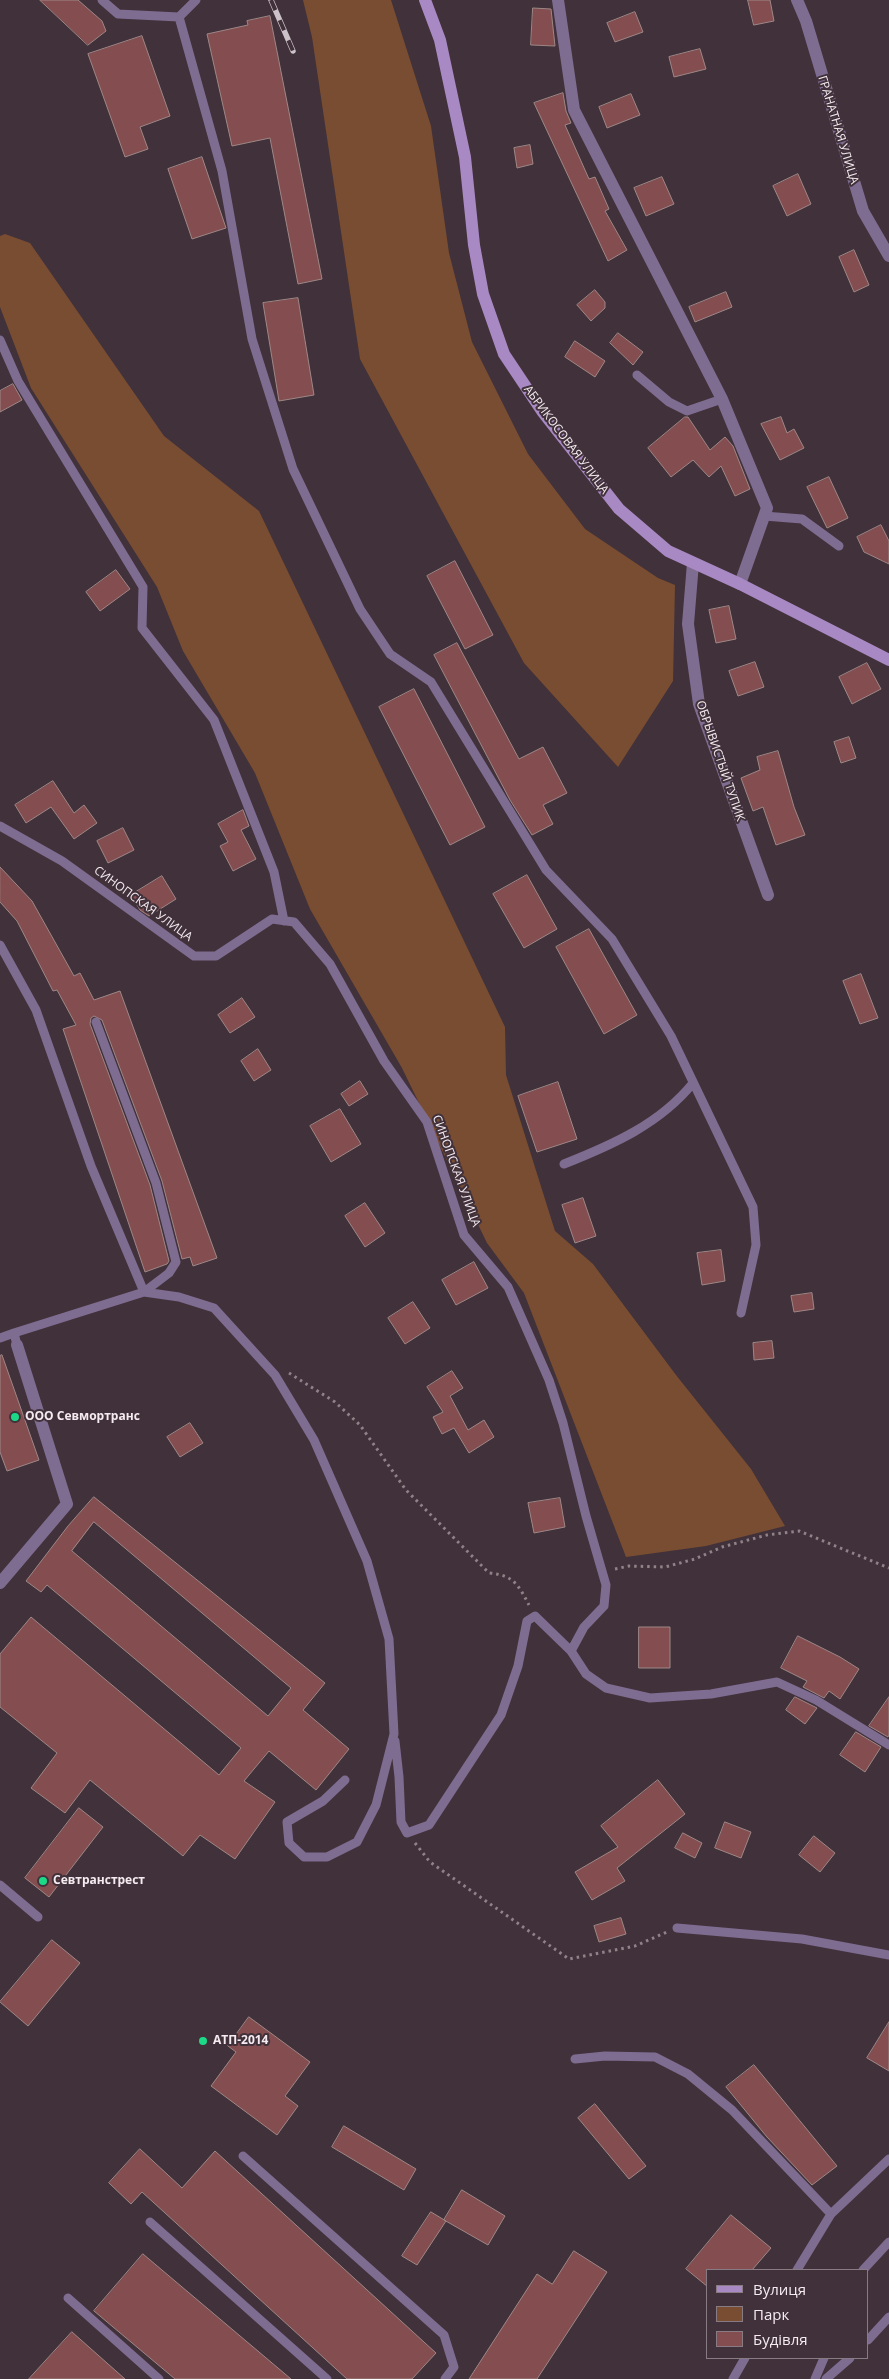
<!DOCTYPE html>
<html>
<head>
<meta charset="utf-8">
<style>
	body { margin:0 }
	#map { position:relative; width:889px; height:2379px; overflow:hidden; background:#41313a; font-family:"Open Sans",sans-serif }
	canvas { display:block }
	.legend { position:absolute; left:706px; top:2269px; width:162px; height:90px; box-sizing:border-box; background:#41313a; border:1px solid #897b83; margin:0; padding:6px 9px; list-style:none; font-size:15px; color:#f5ebf0 }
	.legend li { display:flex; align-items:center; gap:10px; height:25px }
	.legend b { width:25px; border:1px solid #897b83 }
</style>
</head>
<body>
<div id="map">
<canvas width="889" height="2379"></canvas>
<ul class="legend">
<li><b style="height:6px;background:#a889c3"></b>Вулиця</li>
<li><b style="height:14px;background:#794d31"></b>Парк</li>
<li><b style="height:14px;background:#844e50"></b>Будівля</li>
</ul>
</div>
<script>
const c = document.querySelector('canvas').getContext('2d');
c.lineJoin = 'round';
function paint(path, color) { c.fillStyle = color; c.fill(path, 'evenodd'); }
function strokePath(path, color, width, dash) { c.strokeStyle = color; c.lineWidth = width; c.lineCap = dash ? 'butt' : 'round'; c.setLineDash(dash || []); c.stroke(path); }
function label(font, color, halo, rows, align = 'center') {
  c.font = font + ' "Open Sans",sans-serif'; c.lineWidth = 4; c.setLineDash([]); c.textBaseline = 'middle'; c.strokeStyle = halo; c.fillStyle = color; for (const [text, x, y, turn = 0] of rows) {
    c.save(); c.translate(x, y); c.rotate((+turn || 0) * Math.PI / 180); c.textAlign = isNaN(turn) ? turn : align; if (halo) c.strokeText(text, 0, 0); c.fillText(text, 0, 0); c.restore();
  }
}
const green = new Path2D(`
	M303,0H391L431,126L449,253L472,342L528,454L585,529L658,578L675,585L673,681L618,767L524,663L360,359L312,37Z
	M5,234L30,243L164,436L259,511L505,1027L506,1075L555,1231L593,1264L676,1375L751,1469L785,1526L706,1546L626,1557L524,1293L487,1243L402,1068L310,909L255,773L183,651L157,587L31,388L0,307V236Z`);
const building = new Path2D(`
	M40,0H78L102,21L106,31L88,45Z
	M748,0H770L774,21L754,25Z
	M533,8L551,9L555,46L531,45Z
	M635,12L643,32L615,42L607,23Z
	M270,16L322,279L298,284L270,138L232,146L207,34L248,25L247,21Z
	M142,36L170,116L140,127L148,149L125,157L88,54Z
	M700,49L706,69L674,77L669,57Z
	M563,93L566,111L571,123L565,125L589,179L595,177L609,209L605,211L627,250L608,261L534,103Z
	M631,94L640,115L607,128L599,107Z
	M530,145L533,164L517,168L514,148Z
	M202,157L226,228L192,239L168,169Z
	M798,174L811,204L787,216L773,186Z
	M662,177L674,204L646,216L634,188Z
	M854,250L869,285L854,292L839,257Z
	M595,290L605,302V308L591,321L577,305Z
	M726,292L732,307L695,322L689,307Z
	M298,298L314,395L279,401L263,303Z
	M618,333L643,352L633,365L610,343Z
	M575,341L605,361L595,377L565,357Z
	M13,384L22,400L0,412V391Z
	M685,417H688L710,450L725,437L733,446L750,489L735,496L721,466L709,477L693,460L671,477L648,448Z
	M781,417L787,433L794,429L804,448L780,460L761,424Z
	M829,477L848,518L827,528L807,487Z
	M881,525L889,541V564L864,552L857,537Z
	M455,561L493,635L465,649L427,576Z
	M116,570L130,589L100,611L86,592Z
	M729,606L736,639L716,643L709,610Z
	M457,643L519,759L543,747L567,793L543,805L553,824L532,835L510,800L434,655Z
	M755,662L764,687L738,696L729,671Z
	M867,663L881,689L852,704L839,677Z
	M414,689L485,827L450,845L379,707Z
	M849,737L856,758L841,763L834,742Z
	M778,751L794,807L805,835L776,845L763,807L753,811L741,778L760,770L757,757Z
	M53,781L74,813L84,805L97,823L74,839L51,807L26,823L15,805Z
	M243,810L249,826L241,830L256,859L233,871L220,846L228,842L218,824Z
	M123,828L134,850L108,863L97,841Z
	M0,867L32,901L74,976L80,973L94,1000L120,991L217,1258L193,1266L190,1257L182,1259L162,1181L102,1020L94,1016L91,1018L90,1024L150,1185L169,1261L167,1264L145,1272L63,1029L76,1025L57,990L53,991L17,921L0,902Z
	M527,875L557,929L524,948L493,894Z
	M162,876L176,899L149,916L140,910L131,895Z
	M589,929L637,1015L604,1034L556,947Z
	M861,974L878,1018L860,1024L843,981Z
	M242,998L255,1017L230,1033L218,1015Z
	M258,1049L271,1070L254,1081L241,1061Z
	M360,1081L368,1094L349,1106L341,1094Z
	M558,1082L577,1139L537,1152L518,1096Z
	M340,1109L361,1144L331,1162L310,1126Z
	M583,1198L596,1236L575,1243L562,1205Z
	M365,1203L385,1233L365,1247L345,1216Z
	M721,1250L725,1281L702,1285L697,1253Z
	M474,1262L488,1288L456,1305L442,1280Z
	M812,1293L814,1309L794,1312L791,1296Z
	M413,1302L430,1328L405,1344L388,1318Z
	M772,1341L774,1358L754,1360L753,1343Z
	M2,1355L39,1460L7,1471L0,1452V1356Z
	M452,1371L463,1388L450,1396L468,1430L484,1420L494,1437L469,1453L454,1428L442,1434L433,1417L443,1412L427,1387Z
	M190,1423L203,1443L180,1457L167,1437Z
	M94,1497L325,1683L303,1710L349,1749L316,1790L269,1751L244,1781L275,1802L235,1859L200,1835L183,1856L90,1780L65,1813L31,1788L57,1753L0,1707V1654L31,1617L219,1775L241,1748L47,1585L41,1592L26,1581L68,1526ZM94,1522L291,1688L268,1716L72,1551Z
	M560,1498L565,1527L534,1533L528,1503Z
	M639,1627H670V1668H639Z
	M798,1636L840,1657L859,1669L840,1699L829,1691L824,1698L803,1687L807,1681L781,1668Z
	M795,1697L817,1708L805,1724L786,1710Z
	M889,1697V1735L888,1737L869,1726Z
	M856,1732L881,1747L865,1772L840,1755Z
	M658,1780L685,1814L617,1868L625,1881L592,1900L575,1872L618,1847L601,1826Z
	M79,1808L103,1827L49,1897L25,1878Z
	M725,1822L751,1832L741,1858L715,1848Z
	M683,1833L702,1843L695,1858L675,1848Z
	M814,1836L835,1853L820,1872L799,1855Z
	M621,1918L626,1934L599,1942L594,1926Z
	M52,1940L80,1963L28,2026L0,2002Z
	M249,2017L310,2062L285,2096L298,2106L277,2135L211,2086L236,2052L228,2046Z
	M889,2022V2071L867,2058Z
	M754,2065L837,2166L812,2185L767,2137L726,2087Z
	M595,2104L646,2166L629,2179L578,2118Z
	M344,2126L416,2169L404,2190L332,2147Z
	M140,2149L182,2188L215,2151L436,2353L412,2379H347L142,2192L131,2204L109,2183Z
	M462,2190L505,2216L488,2245L444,2220Z
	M431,2212L446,2221L417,2265L402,2256Z
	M731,2215L771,2248L752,2270H708V2287L686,2269Z
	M574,2251L607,2272L537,2379H469L537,2274L552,2284Z
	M143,2254L291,2379H175L94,2311Z
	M72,2332L125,2379H29Z`);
const path = new Path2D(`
	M289,1373L335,1402L360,1425L406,1490L489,1573C513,1575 518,1584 529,1605
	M615,1569L629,1566L665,1567L695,1559L722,1547L767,1535L799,1531L889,1568
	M415,1843L430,1862L569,1959L635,1946L667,1932`);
const service = new Path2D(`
	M102,0L118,14L179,17L222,171L252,339L293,469L360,609L390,654L431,682L546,870L612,939L671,1036L753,1207L756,1245L741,1313
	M179,17L196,0
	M0,340L18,381L143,587L142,628L214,720L274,872L284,921
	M637,375L669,402L687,411L722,399
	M764,516L802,519L839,546
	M0,826L62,861L194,956H216L272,919L294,922L330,964L384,1061L427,1122L464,1235L508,1287L549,1380L563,1423L586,1516L606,1585L604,1606L584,1627L571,1651
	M0,945L36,1010L91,1166L144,1292L169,1273L176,1262L156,1183L96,1022
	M564,1164C612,1145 660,1124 693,1083
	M0,1338L14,1333
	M17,1345L14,1333L144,1292L179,1297L214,1308L275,1375L314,1440L367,1561L389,1639L394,1734L376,1805L357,1842L327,1857H304L289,1843L287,1822L323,1801L345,1780
	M395,1741L399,1777L401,1822L407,1833L429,1825L501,1715L518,1666L527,1621L535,1616L571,1651L586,1674L606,1688L650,1698L711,1694L777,1682L816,1700L889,1745
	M0,1885L38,1917
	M677,1928L802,1939L889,1955
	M575,2059L605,2056L655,2057L688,2074L732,2110L831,2214
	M243,2156L444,2335L454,2367L445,2379
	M150,2222L327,2379
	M797,2270L831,2214L889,2159
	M863,2270L889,2242
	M68,2298L159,2379
	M868,2340L889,2317
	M733,2379L745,2358
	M815,2379L824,2358
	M826,2379L850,2358`);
const minor = new Path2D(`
	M558,0L574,110L722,399L767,508L740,584
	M797,0L806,21L863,211L889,256
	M693,563L688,624L699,704L768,895
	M0,1583L67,1504L17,1345`);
const secondary = new Path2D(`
	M425,0L440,40L465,157L474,245L483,294L504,354L542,411L619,509L668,551L740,584L889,660`);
const rail = new Path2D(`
	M271,0L293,51`);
const markers = [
	[15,1417,5,"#1cd988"],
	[43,1881,5,"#1cd988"],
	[203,2041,5,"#1cd988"]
];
const streetNames = [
	["ГРАНАТНАЯ УЛИЦА",838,130,73],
	["АБРИКОСОВАЯ УЛИЦА",566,440,53],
	["ОБРЫВИСТЫЙ ТУПИК",720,761,71],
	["СИНОПСКАЯ УЛИЦА",143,904,36],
	["СИНОПСКАЯ УЛИЦА",456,1171,70]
];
const poiNames = [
	["ООО Севмортранс",25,1417],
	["Севтранстрест",53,1881],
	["АТП-2014",213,2041]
];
paint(green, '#794d31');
paint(building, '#844e50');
strokePath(building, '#9e8787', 1);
strokePath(path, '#908289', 3, [2.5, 4]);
strokePath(service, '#7f6c91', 9);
strokePath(minor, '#7f6c91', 12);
strokePath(secondary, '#a889c3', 12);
strokePath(rail, '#cdc2c7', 5.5);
strokePath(rail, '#41313a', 4, [11]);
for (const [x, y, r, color] of markers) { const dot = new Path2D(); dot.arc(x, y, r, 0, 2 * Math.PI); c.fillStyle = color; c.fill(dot); strokePath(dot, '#41313a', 2); }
label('12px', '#f5ebf0', '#41313a', streetNames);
label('bold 12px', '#f5ebf0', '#41313a', poiNames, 'left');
</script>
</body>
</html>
